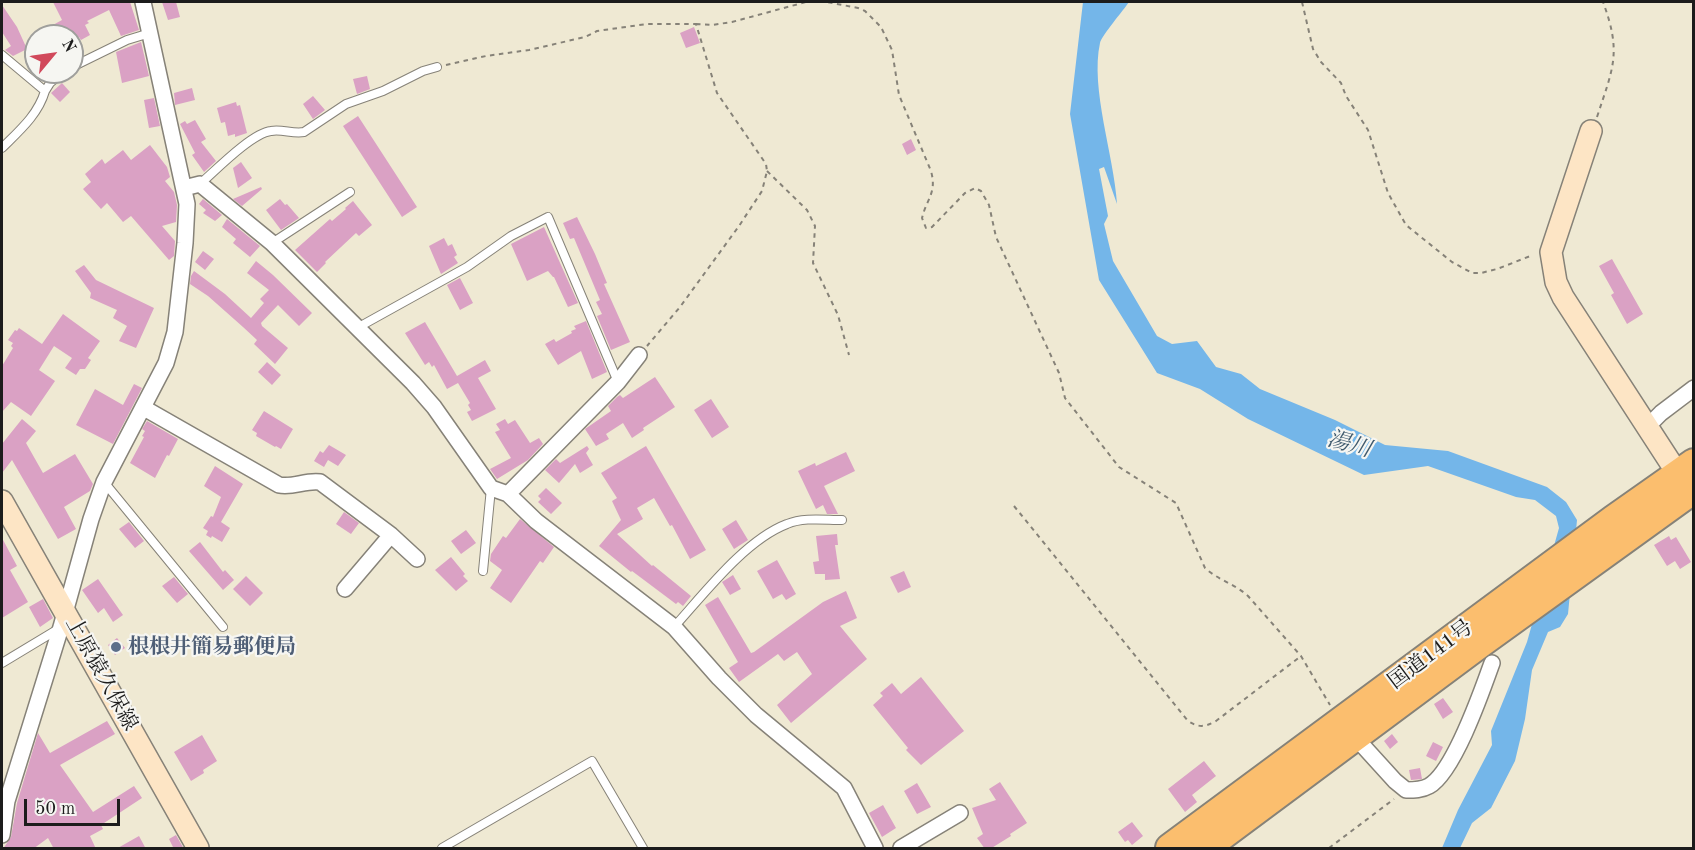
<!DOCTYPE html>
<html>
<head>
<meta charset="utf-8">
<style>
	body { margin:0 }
	#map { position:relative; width:1695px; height:850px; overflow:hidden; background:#efe9d3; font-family:"Old Standard TT",serif }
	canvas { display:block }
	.frame { position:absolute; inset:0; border:3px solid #1c1c1c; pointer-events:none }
	.north { position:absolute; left:24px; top:24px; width:60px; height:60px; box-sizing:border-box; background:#f6f6f2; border:2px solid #9f9f9c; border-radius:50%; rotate:61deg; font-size:16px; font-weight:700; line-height:24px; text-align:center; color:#1c1c1c }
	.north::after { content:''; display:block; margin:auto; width:21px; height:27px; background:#d1495b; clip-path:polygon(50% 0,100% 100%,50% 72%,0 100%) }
	.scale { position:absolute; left:24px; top:799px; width:96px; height:27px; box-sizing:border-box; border:3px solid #1c1c1c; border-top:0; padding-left:8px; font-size:18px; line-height:21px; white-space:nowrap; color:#1c1c1c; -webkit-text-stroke:4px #f6f6f2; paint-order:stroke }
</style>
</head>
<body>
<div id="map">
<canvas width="1695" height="850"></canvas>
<div class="frame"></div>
<div class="north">N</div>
<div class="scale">50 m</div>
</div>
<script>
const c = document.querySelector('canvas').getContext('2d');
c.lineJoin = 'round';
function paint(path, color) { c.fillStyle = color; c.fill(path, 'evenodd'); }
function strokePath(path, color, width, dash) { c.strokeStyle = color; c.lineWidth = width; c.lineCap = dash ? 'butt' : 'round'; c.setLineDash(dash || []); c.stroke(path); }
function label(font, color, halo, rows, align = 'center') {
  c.font = font + ' "Old Standard TT","Noto Serif JP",serif'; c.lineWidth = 4.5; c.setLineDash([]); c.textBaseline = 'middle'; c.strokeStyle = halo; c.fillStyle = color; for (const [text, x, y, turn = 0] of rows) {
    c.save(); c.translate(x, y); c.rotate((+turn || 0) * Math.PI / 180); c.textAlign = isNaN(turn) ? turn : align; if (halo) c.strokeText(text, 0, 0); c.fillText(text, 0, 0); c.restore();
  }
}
const water = new Path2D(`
	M1083,2H1129C1123,11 1102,35 1100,43C1090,89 1114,155 1117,204L1104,167L1099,169L1108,216L1104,224L1113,261L1157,336L1172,344L1197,341L1216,367L1241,374L1260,389L1335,420L1385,445L1448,451L1547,487L1566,502L1577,520L1568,614L1560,627L1548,632L1532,670L1525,719L1515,761L1491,808L1472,823L1460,848H1442L1458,810L1492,745L1491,731L1527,642L1559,528L1556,516L1535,500L1516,497L1428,466L1364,475L1248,419L1200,389L1157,373L1099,280L1070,114Z`);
const building = new Path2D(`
	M53,2H130L139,30L121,36L109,10L87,21L89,23L85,25L90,35L81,40L79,37L72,41V36H33L62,20Z
	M162,2H176L180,17L168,20Z
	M2,5L17,27L27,49L13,56L5,50L11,46L2,32Z
	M694,27L700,43L686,48L680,33Z
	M141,42L149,76L122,83L116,52Z
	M367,76L370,89L357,94L353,79Z
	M62,83L70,92L60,102L51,93Z
	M192,88L195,100L175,105L174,93Z
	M313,96L325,110L313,119L303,104Z
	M154,98L160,126L149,128L144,100Z
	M236,102L237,106L240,105L247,133L235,137V134L228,136L225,122L221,123L217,108Z
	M358,116L417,207L402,217L343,126Z
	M195,120L206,139L201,142L216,161L204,172L192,155L195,153L180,124L185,121L187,124Z
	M911,139L916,150L907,155L902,144Z
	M150,145L167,167L170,177L165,181L174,192L177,205L176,222L162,226L175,241L174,256L169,260L131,216L123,222L107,203L101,209L83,189L91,182L85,174L102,159L105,164L123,150L131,160Z
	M241,162L252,178L238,188L233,168Z
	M261,187L262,189L242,206L233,199Z
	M203,199L222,215L215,221L203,213L206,210L199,204Z
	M280,199L285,205L287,204L299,218L281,230L266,210Z
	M353,201L372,225L359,236L356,233L325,262L326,263L317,272L295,250L330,219L332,221L346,209L345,208Z
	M577,217L595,254L607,283L604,284L630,342L611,350L597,316L602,314L596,302L600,300L574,238L570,239L563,223Z
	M227,219L260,246L250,257L233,243L236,239L222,227Z
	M544,227L578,303L568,307L554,277H553L548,271L527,281L511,244Z
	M444,238L448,246L452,244L457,255L454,257L458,263L441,274L429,246Z
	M203,251L214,259L205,270L195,262Z
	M1612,259L1643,314L1627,324L1611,295L1614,293L1599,266Z
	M256,261L273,275L312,313L299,326L278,305L261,323L262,326L288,348L275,364L254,344L257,340L243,327L208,296L190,284L191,276L194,271L225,294L251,318L264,303L260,299L269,290L247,273Z
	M84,265L96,280L154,308L136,348L119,341L127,326L113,318L117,310L90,298L91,293L75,271Z
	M460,278L473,303L460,310L447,285Z
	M63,314L100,341L88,358L91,360L85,369H80L76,375L65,368L72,358L54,346L39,370L55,381L31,416L11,402L2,412V366L13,348L11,346L13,343L8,340L15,330L17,331L19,328L42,344Z
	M586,321L607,372L592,379L581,351L558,365L545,344L554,339L556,342L572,333L571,331L576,329L574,326Z
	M425,322L457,376L485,360L491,371L478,378L496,409L472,421L467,412L471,410L468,405L470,403L458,383L447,389L434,365L432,367L429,362L425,365L405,333Z
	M267,362L281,375L272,385L258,372Z
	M655,377L675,407L643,428L644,430L632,438L623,423L606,434L609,439L596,446L585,429L611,411L608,406L617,397L620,395L623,398Z
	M134,384L142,388L113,444L76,425L95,389L123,405Z
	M711,399L729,427L712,438L694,410Z
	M264,411L293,429L281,449L276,446L275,447L256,436L257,433L252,430Z
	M22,419L36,431L26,443L43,473L75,454L93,484L90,491L64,507L76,529L58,539L12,460L2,473V444Z
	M505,419L508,424L515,420L530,443L539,438L543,444L528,460L497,479L490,469L511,458L495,432L500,430L496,424Z
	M147,421L178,439L169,456L167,455L155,478L130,463L144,437L142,436L145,431L142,429Z
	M329,445L346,455L338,466L328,460L324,467L314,461L320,451L323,453Z
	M587,446L589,449L586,453L593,465L580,473L575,464L559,483L545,470L556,459L560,463Z
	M646,446L706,550L690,559L672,525L670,526L654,498L637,508L643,519L617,534L652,566L653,565L691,596L683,606L678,602L676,604L632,571L631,572L599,546L621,520L612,501L617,498L601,473Z
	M846,452L855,471L824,486L838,514H827L823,505L816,509L798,471L815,463L816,466Z
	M215,466L243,484L221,522L230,528L222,542L212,536L211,538L206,535L208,531L203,528L211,516L213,517L221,497L204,486Z
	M546,488L562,503L551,514L538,502L541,499L538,496Z
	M344,512L359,523L351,534L336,524Z
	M520,519L554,547L543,563L540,561L511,603L490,588L502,570L490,561L491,554L503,536L506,538Z
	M736,520L748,540L734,549L722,529Z
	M129,522L144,541L135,548L119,529Z
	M466,530L476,543L461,554L451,541Z
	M837,534L838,545H835L840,579L825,580V574H815L813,562L819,561L816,536Z
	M1669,536L1671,540L1676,537L1691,562L1680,569L1675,561L1667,566L1654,545Z
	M2,538L17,566L10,570L28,602L2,618Z
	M200,542L223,572L225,570L234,580L223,590L189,551Z
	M451,557L465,574L463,576L468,581L456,591L435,570Z
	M777,560L796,594L786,600L782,594L773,599L757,571Z
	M904,571L911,587L898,593L890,577Z
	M733,575L741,589L730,595L722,582Z
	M246,576L263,593L250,606L233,589Z
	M174,577L188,594L177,603L162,586Z
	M98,579L123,615L113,622L104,608L98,613L82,590Z
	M846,591L857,618L840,626L867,659L791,723L777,705L812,674L797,652L784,661L778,654L739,682L729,668L738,662L705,605L718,597L751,653L754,652L823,602Z
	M43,599L53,618L40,627L29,607Z
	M117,638L125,648L115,655L108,645Z
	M921,677L964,731L921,765L906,750L908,748L873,705L883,696L880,693L892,683L901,694Z
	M1443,698L1453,712L1443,719L1434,704Z
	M107,721L115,734L60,765L93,812L134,786L142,798L101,825L103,829L90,836L96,849H54L48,838L33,849H3L11,837L17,803L38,733L50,753Z
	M1392,734L1398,742L1390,749L1384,741Z
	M202,735L217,761L203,770L204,773L191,781L174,752Z
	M1433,742L1443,747L1436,761L1426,756Z
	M1204,761L1216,776L1192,795L1197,802L1185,812L1168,789Z
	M1420,768L1422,779L1411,780L1409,770Z
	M1000,782L1027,823L1010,834L1011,836L990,849H985L977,838L983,834L972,808L996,800L989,789Z
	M917,783L931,807L917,814L904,791Z
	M883,805L896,828L882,837L869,813Z
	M1132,822L1143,836L1132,845L1128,840L1125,842L1118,832Z
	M176,835L184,849H174L169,839Z
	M139,836L146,849H116Z`);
const path = new Path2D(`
	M1302,2L1313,49L1321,62L1341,83L1346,96L1368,130L1388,193L1406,225L1452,262L1472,273H1481L1497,269L1533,255
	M696,24L712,25L732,22L806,2H827L858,8L865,11L881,27L892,50L899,95L931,171C937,193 927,198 922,218L926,228L932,227L965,193L975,188L981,191L989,205L996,237L1059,373L1065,398L1119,467L1176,503L1205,568C1218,580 1235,584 1248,596L1301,656L1330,705
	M446,65L486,56L529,50L585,37L597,31L647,24H696L717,93L766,164L767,171L762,191L739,226L680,307L647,346
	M1597,117C1613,68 1622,53 1603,2
	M767,171L807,210L815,226L813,263L838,315L849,355
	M1014,506L1188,721C1199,728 1205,727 1216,721L1301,656
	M1329,848L1394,799`);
const lane = new Path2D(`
	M2,55L45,91L50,83L63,72
	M72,67L127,40L150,33
	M2,148C19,131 38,115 45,91
	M200,184C216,170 252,133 271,131C282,129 293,134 304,132L346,104L383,91L423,71L437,67
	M272,243L350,192
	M357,328L467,267L511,236L548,217L618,382
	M104,482L223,627
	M483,571L491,488
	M674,627C704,594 745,540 787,524C804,517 824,520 842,520
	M2,663L60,628
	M442,848L592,761L643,848`);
const street = new Path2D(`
	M184,188L200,184L272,243L413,383L434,407L491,488L508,494L536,521L674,627L719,678L756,715L844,788L875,848
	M144,408L279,485C293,488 305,480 320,482L391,535L417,559
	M1648,426L1661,413L1694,388
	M508,494L618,382L639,355
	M345,589L391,535
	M1355,737L1395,781L1406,790C1414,790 1422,790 1429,786C1454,772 1482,691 1492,663
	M2,835L7,801L61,627L91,519L104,482L166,363L175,332L185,243L187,204L143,2
	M901,848L960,813`);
const secondary = new Path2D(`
	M1591,131L1551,252L1556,282L1563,297L1685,485
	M2,501L198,848`);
const highway = new Path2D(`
	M1170,848L1613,520L1694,463
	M1205,848L1482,642L1694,489`);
const markers = [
	[116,647,6,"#5c6f8a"]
];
const serviceNames = [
	["根根井簡易郵便局",128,647]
];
const streetNames = [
	["国道141号",1431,655,-37],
	["上原猿久保線",101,674,61]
];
const waterNames = [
	["湯川",1349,445,16]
];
paint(water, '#74b6e9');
paint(building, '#daa1c4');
strokePath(lane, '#868278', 10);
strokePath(street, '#868278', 18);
strokePath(secondary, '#868278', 24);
strokePath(highway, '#868278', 32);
strokePath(path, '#868278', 2, [4.5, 4.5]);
strokePath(lane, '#fff', 8);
strokePath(street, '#fff', 15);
strokePath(secondary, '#fde5c5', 21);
strokePath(highway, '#fbbe6e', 28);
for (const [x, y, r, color] of markers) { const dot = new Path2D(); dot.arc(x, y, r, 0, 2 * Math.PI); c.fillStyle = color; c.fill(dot); strokePath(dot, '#f6f6f2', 2); }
label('bold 21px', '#4e5e75', '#f6f6f2', serviceNames, 'left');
label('21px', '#1c1c1c', '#f6f6f2', streetNames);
label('italic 22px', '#3f5a6e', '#f6f6f2', waterNames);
</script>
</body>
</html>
